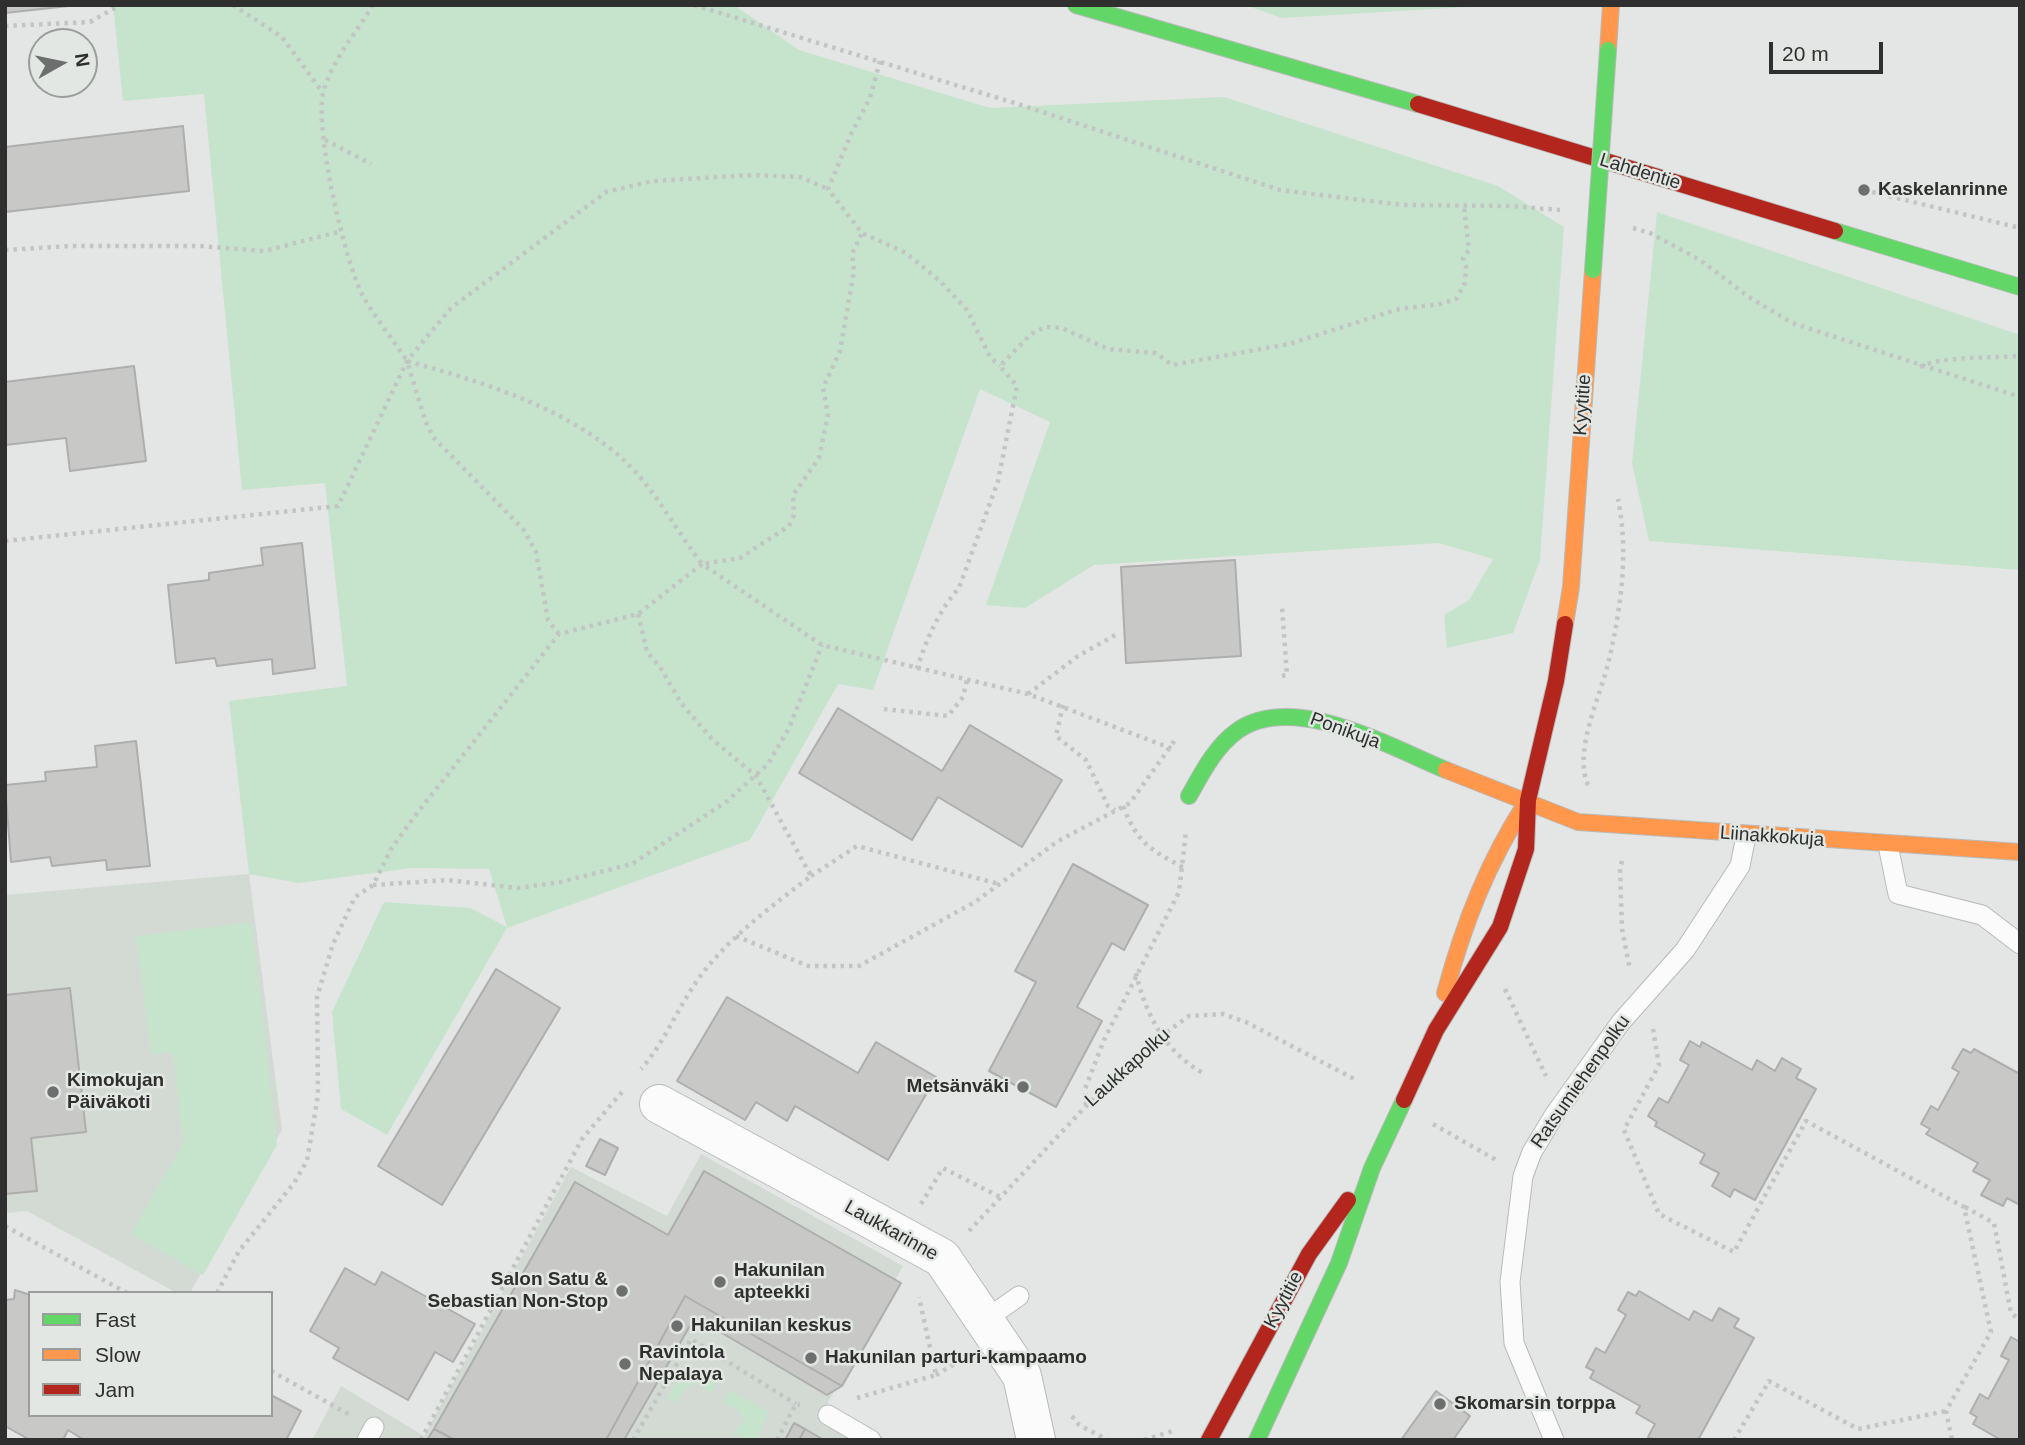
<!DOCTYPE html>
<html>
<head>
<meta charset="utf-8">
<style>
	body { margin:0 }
	#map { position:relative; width:2025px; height:1445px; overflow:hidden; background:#e3e6e4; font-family:Arial,sans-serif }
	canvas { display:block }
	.frame { position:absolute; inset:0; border:7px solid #2e2f2e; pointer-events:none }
	.legend { position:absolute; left:28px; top:1291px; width:245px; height:126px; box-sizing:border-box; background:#e2e7e3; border:2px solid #9a9d9b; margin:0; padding:9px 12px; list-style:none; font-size:21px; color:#2e2f2e }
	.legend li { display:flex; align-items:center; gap:14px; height:35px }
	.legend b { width:35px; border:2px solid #9a9d9b }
	.north { position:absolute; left:28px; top:28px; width:70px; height:70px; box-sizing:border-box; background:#e2e7e3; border:2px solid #9a9d9b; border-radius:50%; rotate:81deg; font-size:19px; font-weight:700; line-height:28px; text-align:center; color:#2e2f2e }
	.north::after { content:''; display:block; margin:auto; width:24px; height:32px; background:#6d6f6e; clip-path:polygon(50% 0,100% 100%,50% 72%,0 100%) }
	.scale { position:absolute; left:1769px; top:42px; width:114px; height:32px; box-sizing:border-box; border:4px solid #2e2f2e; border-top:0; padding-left:9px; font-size:21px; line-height:24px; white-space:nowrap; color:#2e2f2e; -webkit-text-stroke:5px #e2e7e3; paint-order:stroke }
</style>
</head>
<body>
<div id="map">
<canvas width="2025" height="1445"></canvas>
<div class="frame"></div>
<ul class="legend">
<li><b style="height:9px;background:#63d668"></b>Fast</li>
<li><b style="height:9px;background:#ff974d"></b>Slow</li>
<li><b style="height:9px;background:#b3261e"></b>Jam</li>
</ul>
<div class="north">N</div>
<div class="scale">20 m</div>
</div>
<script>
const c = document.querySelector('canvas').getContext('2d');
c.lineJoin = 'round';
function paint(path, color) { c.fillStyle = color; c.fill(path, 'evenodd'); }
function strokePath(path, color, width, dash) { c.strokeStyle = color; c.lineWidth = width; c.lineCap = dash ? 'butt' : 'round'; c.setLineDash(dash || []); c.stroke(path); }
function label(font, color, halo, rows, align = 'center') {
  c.font = font + ' Arial,sans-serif'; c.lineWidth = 5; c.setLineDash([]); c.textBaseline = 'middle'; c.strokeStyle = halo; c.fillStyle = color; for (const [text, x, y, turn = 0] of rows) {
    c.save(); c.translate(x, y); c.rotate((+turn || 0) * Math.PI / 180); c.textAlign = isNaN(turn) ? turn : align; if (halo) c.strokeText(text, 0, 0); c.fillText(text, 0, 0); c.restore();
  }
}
const built = new Path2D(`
	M249,874L282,1130L190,1293H177L27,1211L5,1213V895Z
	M701,1154L903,1266L826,1406L888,1440H312L341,1386L424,1436L571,1167L667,1216Z`);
const green = new Path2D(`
	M113,5H734L799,50L990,108L1224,97L1498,186L1564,227L1540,560L1513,633L1447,648L1444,615L1469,600L1493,559L1439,543L1094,565L1025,608L986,605L1050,422L980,389L873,690L838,684L750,840L507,928L387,1135L341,1109L332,1012L384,902L470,908L507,927L489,869L412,868L298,883L249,874L229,701L347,686L325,483L242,490L204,94L123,101Z
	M1245,5H1501L1282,18Z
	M1657,212L2020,335V570L1649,541L1632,463Z
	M252,922L277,1145L203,1275L131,1234L183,1144L173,1052L151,1054L136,936Z
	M685,1366L719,1378L711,1393L699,1384C686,1385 682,1390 678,1402L667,1399Z
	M729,1390L768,1412L756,1440L733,1434L743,1421V1416L736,1408L723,1404Z`);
const building = new Path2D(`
	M5,5H78L5,13Z
	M183,126L189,191L5,212V147Z
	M134,366L146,461L70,471L66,438L5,445V382Z
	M302,543L315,668L273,674L272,659L217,666L215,658L176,663L168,585L209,580V573L263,565L261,548Z
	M1235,560L1241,656L1126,663L1121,567Z
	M838,708L942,771L970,725L1062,780L1022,847L938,797L912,840L799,773Z
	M136,741L150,866L107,870L106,860L52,866L50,857L11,862L5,785L46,781L45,772L97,767L95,746Z
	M1073,864L1148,905L1124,950L1112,943L1077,1007L1102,1021L1056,1107L989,1071L1036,982L1015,971Z
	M496,969L560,1008L442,1205L378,1166Z
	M70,988L86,1132L31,1138L37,1191L5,1194V995Z
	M727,997L858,1073L876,1042L936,1077L888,1160L795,1106L787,1121L756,1102L745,1120L677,1081Z
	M1690,1041L1700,1047L1702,1042L1752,1070L1757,1060L1775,1071L1782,1058L1801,1069L1796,1078L1816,1089L1755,1200L1734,1189L1730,1197L1712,1186L1719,1173L1700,1163L1705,1154L1655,1126L1657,1122L1648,1116L1659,1098L1668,1103L1689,1065L1680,1060Z
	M1963,1049L1971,1053L1974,1049L2020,1074V1205L2007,1198L2003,1206L1981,1195L1990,1180L1973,1171L1978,1163L1926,1134L1930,1129L1921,1124L1931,1106L1938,1110L1959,1072L1952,1068Z
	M600,1139L618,1148L605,1175L586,1166Z
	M704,1171L901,1283L842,1386L685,1296L606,1440H455L434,1429L575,1182L668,1235Z
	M345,1268L375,1285L382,1272L475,1324L453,1362L435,1352L408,1400L333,1358L339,1348L310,1331Z
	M15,1290L30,1295V1415H271V1395L301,1411L286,1440H84L68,1430L63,1440H30L5,1426V1300L14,1299Z
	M1639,1291L1689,1320L1694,1311L1712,1321L1719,1308L1739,1319L1734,1327L1754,1338L1698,1440H1653L1648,1437L1655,1424L1636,1413L1640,1406L1590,1378L1594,1371L1586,1367L1596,1348L1605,1353L1626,1315L1618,1310L1628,1292L1636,1296Z
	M685,1296L842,1386L827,1395L695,1317L624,1440H606Z
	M2011,1337L2020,1342V1440H2001L1973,1424L1977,1417L1970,1413L1980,1394L1988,1399L2009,1360L2001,1356Z
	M1436,1391L1470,1416L1453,1440H1401Z
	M794,1423L805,1429L799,1440H785Z
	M434,1429L455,1440H427Z
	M805,1429L824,1440H799Z`);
const path = new Path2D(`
	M233,5L282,37L323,93
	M373,5C356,33 330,63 323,94C315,132 344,258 362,294C374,317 393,339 407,361
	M694,5L1021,105L1280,190L1403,205L1510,206L1560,210
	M5,26L90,22L120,5
	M880,61L870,98L852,132L828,189L862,233L906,253L941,282L967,310L990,357L1000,366
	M325,140L371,164
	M1864,190L2020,228
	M1633,228L1650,233L1700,260L1749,297L1792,323L2020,397
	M5,250L70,246H200L264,251L342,231
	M1920,367C1940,356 1993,358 2020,356
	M5,541L338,506L407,361L451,308L606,192L653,181L752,175L800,177L828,189
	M638,614L647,652L660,667L681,703L712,739L756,776L811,876C771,907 729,937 699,978C678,1007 665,1042 641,1069
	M559,634L548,620L536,552L523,529L433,437L425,420L407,361C481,382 557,404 617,454C652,483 674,528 702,564L740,558L789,526L794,515L793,495L819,458L828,415L823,388L840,351L854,271L852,254L862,233
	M917,669C926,640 939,610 959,588L998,481L1017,386L1000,366L1031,334L1045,327L1062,328L1108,349L1156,353L1172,365L1289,344L1399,309L1440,304L1456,299L1465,283L1466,267L1463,258L1469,250L1464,206
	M1282,676L1287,675L1282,607
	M1028,694L1078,656L1117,634
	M1063,705L1056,736L1086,760L1108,806L1115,810
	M884,709L948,716L963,697L967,680
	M1588,785C1573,750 1601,695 1609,660C1621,607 1629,552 1618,499
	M1123,806C1138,844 1150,849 1184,868
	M1622,861L1620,869L1622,929L1630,970
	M811,876L857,846L999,884
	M373,885L447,880L518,888L561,882L632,864L726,802L768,764L789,728L822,645
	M736,936L808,966H859L975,902L1058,841L1130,803L1175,740
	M1136,973C1145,1014 1166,1053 1203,1073
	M1505,989L1546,1076
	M1653,1029L1659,1065L1624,1130L1659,1214L1734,1252L1806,1121L1964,1207L1991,1332L1946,1411L1952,1440
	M1086,1105L1085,1089L1104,1040L1179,892L1186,831
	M1433,1124L1498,1161
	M921,1204L943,1168L1002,1198
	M1965,1207L1994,1223L2011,1313L2020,1320
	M5,1226L127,1293
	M969,1231L1086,1106L1171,1029L1189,1016L1223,1014L1246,1022L1358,1081
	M217,1293L239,1251L294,1183L307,1161L318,1095L317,997L333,944L355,897L373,885L391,849L414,817L559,634L638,614L702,564L822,645L1028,694L1173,749
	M271,1371L350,1415
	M936,1375L966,1357
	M857,1398L936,1375L919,1297
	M1072,1416L1079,1425L1108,1440
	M421,1440L582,1139L622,1092
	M633,1440L691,1339L796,1404
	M777,1440L796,1404L800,1405
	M1144,1440L1173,1431
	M1734,1440L1769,1381L1858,1429L1946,1411`);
const lane = new Path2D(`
	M1888,845L1898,894L1982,915L2020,944
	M985,1320L1019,1296
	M828,1415L871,1440
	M367,1440L374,1427
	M1554,1440L1514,1343L1510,1282L1523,1176L1532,1152L1555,1114L1621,1022L1685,950L1740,866L1746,836`);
const street = new Path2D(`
	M659,1104L942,1258L1022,1376L1036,1440`);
const fast = new Path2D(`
	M1076,5L1418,104
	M1835,231L2020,287
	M1189,796C1202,773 1215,747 1237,731C1293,691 1390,747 1446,770
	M1257,1440L1339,1263L1372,1168L1404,1100`);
const slow = new Path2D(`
	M1608,50L1611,5
	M1565,624L1571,587L1593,270
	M1446,770L1578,822L2020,852
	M1445,993C1464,923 1488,861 1528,800`);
const jam = new Path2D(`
	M1418,104L1835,231
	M1404,1100L1436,1030L1500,927L1526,849L1528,800L1556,681L1565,624
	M1209,1440L1309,1254L1348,1200`);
const fastBridge = new Path2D(`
	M1593,270L1608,50`);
const markers = [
	[1864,190,7,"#6d6f6e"],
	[1023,1087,7,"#6d6f6e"],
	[53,1092,7,"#6d6f6e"],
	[720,1282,7,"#6d6f6e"],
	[622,1291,7,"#6d6f6e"],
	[677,1326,7,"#6d6f6e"],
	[811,1358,7,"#6d6f6e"],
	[625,1364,7,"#6d6f6e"],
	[1440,1404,7,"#6d6f6e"]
];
const streetNames = [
	["Lahdentie",1640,172,17],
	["Kyytitie",1583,405,-86],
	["Ponikuja",1345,731,20],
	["Liinakkokuja",1772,837,4],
	["Laukkapolku",1128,1068,-42],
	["Ratsumiehenpolku",1581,1082,-55],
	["Laukkarinne",891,1231,29],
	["Kyytitie",1284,1300,-62]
];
const poiNames = [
	["Kaskelanrinne",1878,190],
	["Kimokujan",67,1081],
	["Päiväkoti",67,1103],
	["Metsänväki",1009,1087,"right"],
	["Hakunilan",734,1271],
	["apteekki",734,1293],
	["Salon Satu &",608,1280,"right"],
	["Sebastian Non-Stop",608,1302,"right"],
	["Hakunilan keskus",691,1326],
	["Ravintola",639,1353],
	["Nepalaya",639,1375],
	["Hakunilan parturi-kampaamo",825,1358],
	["Skomarsin torppa",1454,1404]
];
paint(built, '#d3dad4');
paint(green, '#c6e4cc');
paint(building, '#c8c8c7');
strokePath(building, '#adaead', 2);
strokePath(lane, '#b8bab9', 21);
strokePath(street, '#b8bab9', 40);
strokePath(fast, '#b8bab9', 18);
strokePath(slow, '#b8bab9', 18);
strokePath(jam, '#b8bab9', 18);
strokePath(path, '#c3c4c4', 4.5, [3.5, 5]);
strokePath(lane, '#fbfbfb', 19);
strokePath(street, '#fbfbfb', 38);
strokePath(fast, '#63d668', 16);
strokePath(slow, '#ff974d', 16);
strokePath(jam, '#b3261e', 16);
strokePath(fastBridge, '#b8bab9', 18, []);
strokePath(fastBridge, '#63d668', 16);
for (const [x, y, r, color] of markers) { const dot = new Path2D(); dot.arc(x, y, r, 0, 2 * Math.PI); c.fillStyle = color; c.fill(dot); strokePath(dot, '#e2e7e3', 2.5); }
label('19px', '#2e2f2e', '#e2e7e3', streetNames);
label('bold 19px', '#2e2f2e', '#e2e7e3', poiNames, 'left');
</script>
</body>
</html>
